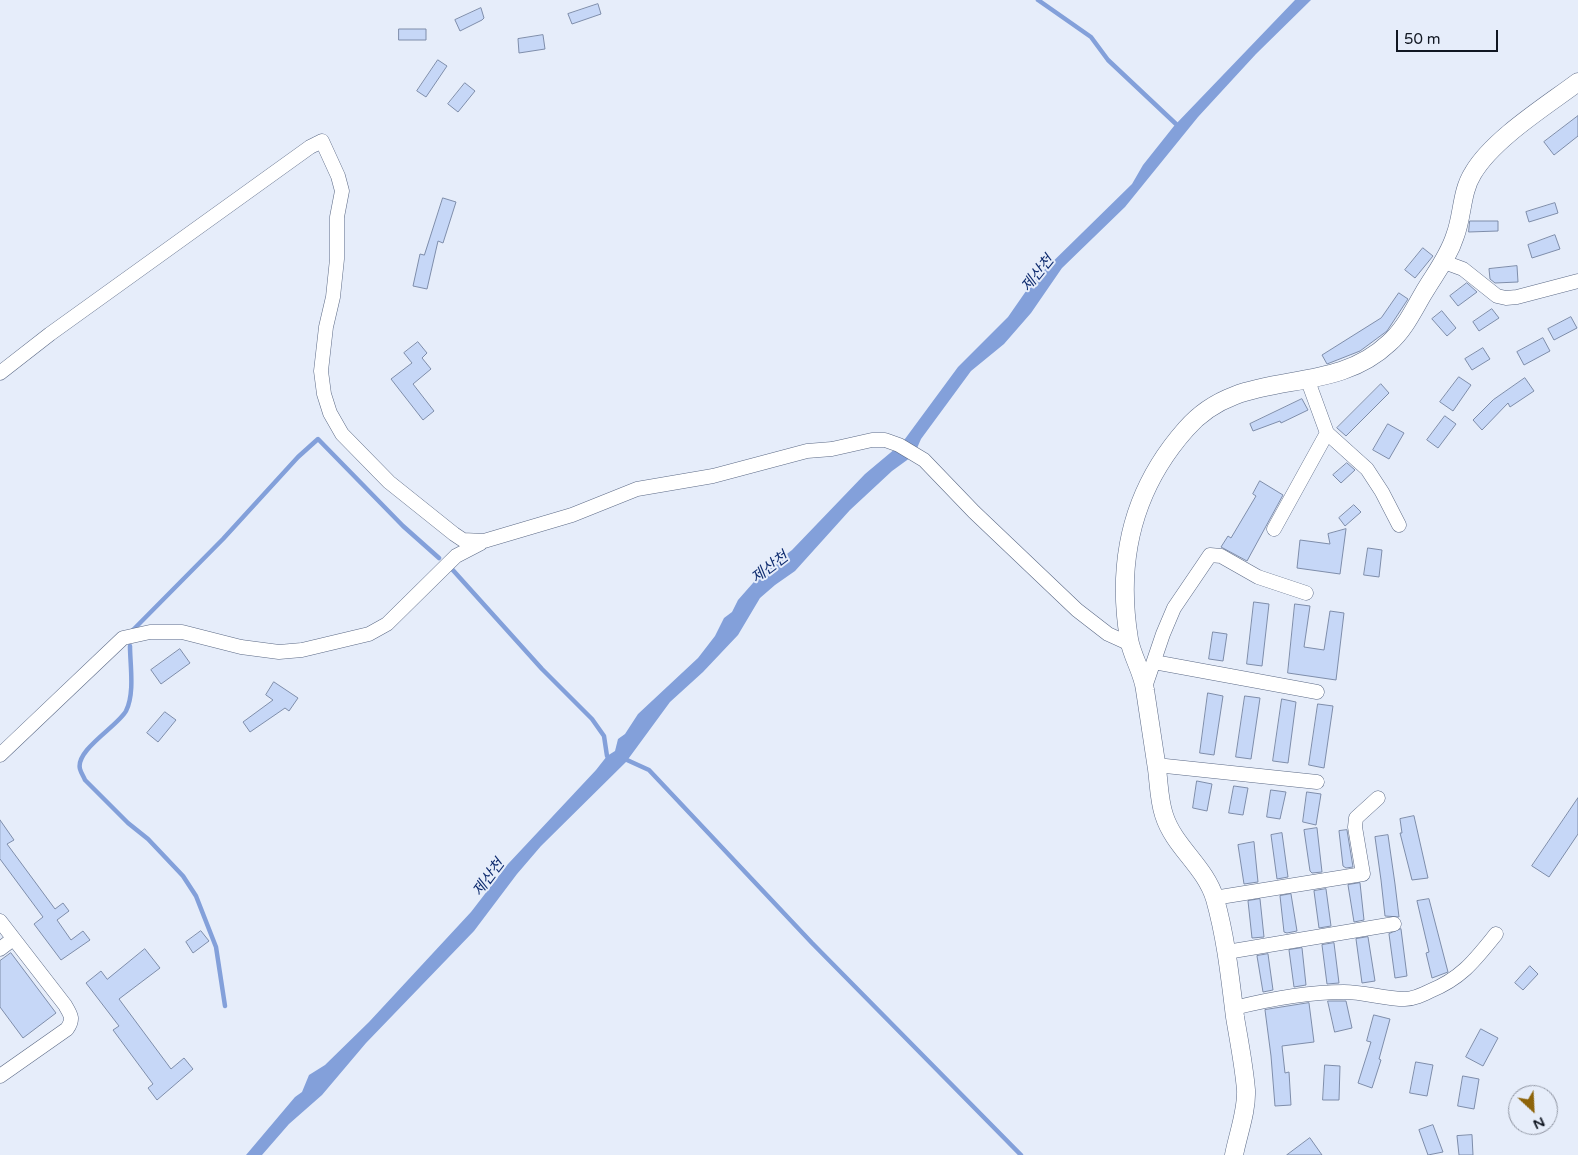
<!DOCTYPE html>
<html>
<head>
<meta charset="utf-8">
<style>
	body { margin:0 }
	#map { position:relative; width:1578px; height:1155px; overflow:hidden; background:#e6edfa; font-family:"Varela Round",sans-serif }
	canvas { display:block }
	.north { position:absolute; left:1508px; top:1085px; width:50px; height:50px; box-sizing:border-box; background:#e6edfa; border:1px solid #9197a4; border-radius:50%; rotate:155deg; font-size:14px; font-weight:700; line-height:20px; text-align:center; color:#111722 }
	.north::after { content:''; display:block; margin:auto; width:18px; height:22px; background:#8e640a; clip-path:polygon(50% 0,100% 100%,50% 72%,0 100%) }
	.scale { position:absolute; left:1396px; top:30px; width:102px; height:22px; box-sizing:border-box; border:2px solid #111722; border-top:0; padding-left:6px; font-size:15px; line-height:18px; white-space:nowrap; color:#111722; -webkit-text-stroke:4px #e6edfa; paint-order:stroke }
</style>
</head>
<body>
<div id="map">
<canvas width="1578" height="1155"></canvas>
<div class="north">N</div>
<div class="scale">50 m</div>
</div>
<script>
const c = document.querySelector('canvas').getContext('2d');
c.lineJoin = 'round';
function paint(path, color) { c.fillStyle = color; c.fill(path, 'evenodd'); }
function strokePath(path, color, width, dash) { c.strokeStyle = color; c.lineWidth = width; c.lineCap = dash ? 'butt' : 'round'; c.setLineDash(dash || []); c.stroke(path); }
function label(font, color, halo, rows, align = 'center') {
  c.font = font + ' "Varela Round","Noto Sans KR",sans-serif'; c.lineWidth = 4; c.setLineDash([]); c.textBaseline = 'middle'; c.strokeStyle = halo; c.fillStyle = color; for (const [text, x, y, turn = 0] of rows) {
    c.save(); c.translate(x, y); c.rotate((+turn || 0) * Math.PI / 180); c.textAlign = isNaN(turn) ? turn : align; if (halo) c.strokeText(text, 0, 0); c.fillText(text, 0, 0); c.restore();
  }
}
const water = new Path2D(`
	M1295,0H1311L1256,54L1198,117L1125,207L1062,268L1031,313L1004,344L971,371L921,439L914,455L892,471L850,510L795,571L775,585L760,598L738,635L703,672L670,702L626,762L541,846L517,874L474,931L366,1043L322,1095L289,1124L262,1155H246L295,1097L302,1092L309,1075L325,1065L369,1022L471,912L508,864L596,770L607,756L615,751L618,739L625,734L638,714L698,658L715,636L724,618L732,612L738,600L760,575L792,550L865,474L902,443L958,367L1008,317L1033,281L1132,184L1143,165L1174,126Z`);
const stream = new Path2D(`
	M1038,0L1091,37L1108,60L1176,124
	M451,568L542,669L592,719L604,736L607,756
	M132,631L223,539L298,457L318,439L403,526L439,558
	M130,646C130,665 135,693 126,711C118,726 75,750 80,769C81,773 84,777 85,780L128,823L148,839L183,876L196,896L216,947L225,1006
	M627,760L649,770L812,943L1021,1155`);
const building = new Path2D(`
	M598,4L601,14L572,24L568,14Z
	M481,8L484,18L482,20L460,31L455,20Z
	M399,29H426V40H399Z
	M543,35L545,49L519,53L518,39Z
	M438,60L447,66L426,97L417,91Z
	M465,83L475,91L458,112L448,104Z
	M1578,116V136L1554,155L1544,142Z
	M443,198L456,202L443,243L438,241L427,289L413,286L420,254L424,255Z
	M1555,203L1558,213L1529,222L1526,212Z
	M1470,221H1498V231L1469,232Z
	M1555,235L1560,249L1532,258L1528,245Z
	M1423,248L1433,256L1415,278L1405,270Z
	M1517,266L1518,282L1495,283L1490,279L1489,269Z
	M1467,283L1477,292L1458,306L1450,296Z
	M1399,293L1408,299L1387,331L1360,351L1327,364L1322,355L1381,318Z
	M1492,309L1499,318L1479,331L1473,322Z
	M1442,311L1456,328L1447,336L1432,319Z
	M1571,317L1577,328L1554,340L1548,329Z
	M1543,338L1550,351L1524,365L1517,352Z
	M418,342L427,353L422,358L431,369L413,384L434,411L423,420L391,379L412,363L404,353Z
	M1483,348L1490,359L1472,370L1465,359Z
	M1459,377L1471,385L1453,411L1440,402Z
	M1525,378L1534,391L1510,407L1508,403L1482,430L1473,420L1493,400Z
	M1381,384L1389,393L1346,436L1337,428Z
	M1302,399L1308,410L1281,423L1280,421L1253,431L1250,424Z
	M1445,416L1456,424L1438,448L1427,440Z
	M1388,424L1404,433L1389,459L1373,450Z
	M1347,463L1355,470L1341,483L1333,475Z
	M1260,481L1283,495L1247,561L1221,547L1228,536L1231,538L1256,496L1253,494Z
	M1354,505L1361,512L1345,526L1339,518Z
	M1346,529L1340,574L1297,568L1300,540L1330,544L1328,534Z
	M1368,548L1382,550L1379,577L1364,575Z
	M1254,602L1269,604L1262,666L1247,664Z
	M1295,604L1310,606L1304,647L1324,650L1330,611L1344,613L1336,680L1288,673Z
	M1213,632L1227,634L1223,661L1209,659Z
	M180,649L190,663L161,684L151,670Z
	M274,682L298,698L289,711L285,708L250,732L243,722L273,700L266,695Z
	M1208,693L1223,696L1214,755L1200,753Z
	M1245,696L1260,698L1251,759L1236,757Z
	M1282,699L1296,702L1288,763L1273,761Z
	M1318,704L1333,706L1324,768L1309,765Z
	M165,712L176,720L158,742L147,733Z
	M1197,781L1212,784L1207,811L1193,808Z
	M1234,786L1248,788L1243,815L1229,813Z
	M1271,790L1286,792L1280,819L1267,817Z
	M1307,792L1321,794L1316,825L1303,822Z
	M1578,798V834L1549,877L1532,866Z
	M1414,816L1428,878L1412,880L1400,833H1402L1400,819Z
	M0,820L14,840L7,844L55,909L63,903L69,911L57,920L71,940L83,931L90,940L61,960L34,924L43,917L0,859Z
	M1317,828L1322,872L1312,873L1310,871L1304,830Z
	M1347,830L1353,867L1346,868L1343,866L1339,831Z
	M1282,833L1288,877L1277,879L1271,835Z
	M1388,835L1395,884L1399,917L1385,916L1381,880L1375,837Z
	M1254,842L1258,882L1244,884L1238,845Z
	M1360,883L1364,920L1354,922L1348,885Z
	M1326,889L1331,926L1319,928L1314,891Z
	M1291,894L1297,931L1287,933L1284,932L1280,896Z
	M1260,899L1264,937L1252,938L1248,901Z
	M1429,899L1448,972L1432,978L1426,953L1429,952L1417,901Z
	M1401,929L1407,976L1395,978L1389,934Z
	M201,931L209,941L193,953L186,942Z
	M1368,937L1375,981L1362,983L1356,939Z
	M1334,943L1339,983L1327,984L1322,945Z
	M1302,948L1306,985L1294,987L1289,950Z
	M145,949L160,968L119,999L171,1069L184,1058L193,1069L157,1100L148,1088L153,1084L113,1030L119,1026L86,983L101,971L107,979Z
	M11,953L56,1013L23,1038L0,1007V961Z
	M1268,954L1273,990L1263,992L1257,956Z
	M1530,966L1538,974L1523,990L1515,983Z
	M1328,1001H1346L1352,1028L1335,1032Z
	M1309,1003L1314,1042L1282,1046L1285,1073L1289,1072L1291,1105L1275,1106L1271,1056L1265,1010Z
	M1374,1015L1390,1019L1379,1059L1381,1060L1372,1088L1358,1083L1371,1042L1367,1041Z
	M1481,1029L1498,1038L1483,1066L1466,1057Z
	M1416,1062L1433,1065L1427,1096L1410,1093Z
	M1325,1065L1340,1066L1339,1100H1323Z
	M1463,1076L1479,1079L1474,1109L1458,1106Z
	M1433,1125L1443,1152L1428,1155L1419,1130Z
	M1472,1135L1473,1155H1459L1457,1136Z
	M1310,1138L1322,1155H1287Z`);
const minor = new Path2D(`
	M1444,262L1463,269L1497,296L1506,298L1517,297L1578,281
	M0,373L50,334L310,147L322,141L338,176L342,191L337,217V259L333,297L326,327L321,371L324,394L330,413L342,434L389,482L454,534L463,540L484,541L572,515L637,489L713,476L807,451L832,449L872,440H885L899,445L924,460L974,512L1077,610L1108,634L1130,644
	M1308,381L1327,433L1367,469L1382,492L1399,525
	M1274,529L1327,433
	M1154,662L1317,692
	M1145,687L1163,634L1174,608L1210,555L1221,556L1258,577L1306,593
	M0,755L123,638L150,632H182L241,647L279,652L302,650L369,634L387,624L456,556L481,543
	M1156,765L1317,782
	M1214,898L1363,874L1355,827L1356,818L1378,798
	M0,921L65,1005C71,1015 74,1019 67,1029L0,1076
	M0,949L13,939
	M1227,952L1394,924
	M1234,1008C1270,999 1307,992 1344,992C1365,992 1384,999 1405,999C1414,999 1422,995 1430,991C1462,978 1475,960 1496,934`);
const tertiary = new Path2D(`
	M1234,1155C1238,1134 1247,1111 1246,1090C1244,1066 1239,1041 1235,1017C1230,977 1226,938 1215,899C1205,866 1174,847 1164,815C1159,800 1159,784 1157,769C1153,742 1149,716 1145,690C1143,672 1132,657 1129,639C1116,560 1132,490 1186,429C1242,364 1329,400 1389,343C1404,330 1413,311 1423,294C1434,275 1448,258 1455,236C1463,215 1461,192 1473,173C1493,139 1546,106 1578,82`);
const waterNames = [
	["제산천",1038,274,-51],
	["제산천",770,568,-37],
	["제산천",489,878,-53]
];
paint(water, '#83a0da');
strokePath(stream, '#83a0da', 4.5);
paint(building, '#c6d7f7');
strokePath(building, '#7e8daa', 1);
strokePath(minor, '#5c6a86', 15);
strokePath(tertiary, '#5c6a86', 19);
strokePath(minor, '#fff', 14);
strokePath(tertiary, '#fff', 18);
label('italic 15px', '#102d70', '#e6edfa', waterNames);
</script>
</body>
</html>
